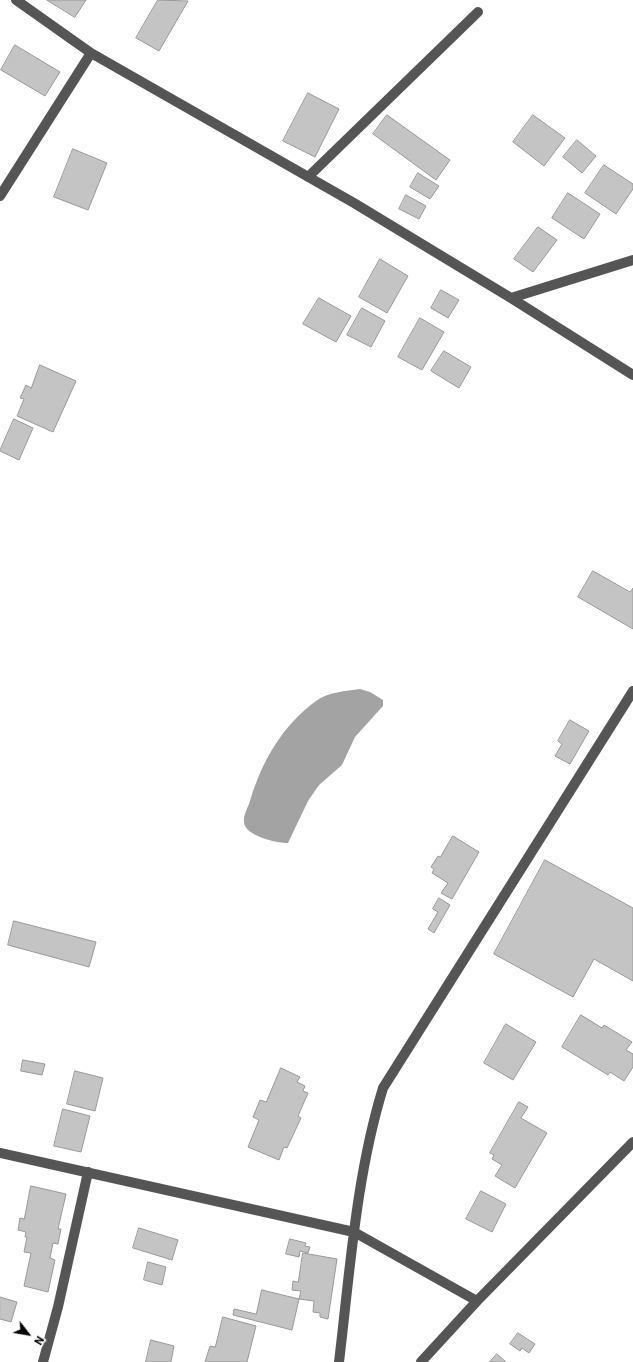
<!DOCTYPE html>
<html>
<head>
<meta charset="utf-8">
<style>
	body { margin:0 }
	#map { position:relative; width:633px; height:1362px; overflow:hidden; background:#fff; font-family:Roboto,sans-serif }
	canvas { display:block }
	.north { position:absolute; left:8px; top:1314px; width:40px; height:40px; -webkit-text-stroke:3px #fff; paint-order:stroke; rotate:121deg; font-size:11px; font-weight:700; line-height:16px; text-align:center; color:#000 }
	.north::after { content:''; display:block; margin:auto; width:14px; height:18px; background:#000; clip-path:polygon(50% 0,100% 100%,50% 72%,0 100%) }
</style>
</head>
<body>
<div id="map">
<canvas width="633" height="1362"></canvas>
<div class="north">N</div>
</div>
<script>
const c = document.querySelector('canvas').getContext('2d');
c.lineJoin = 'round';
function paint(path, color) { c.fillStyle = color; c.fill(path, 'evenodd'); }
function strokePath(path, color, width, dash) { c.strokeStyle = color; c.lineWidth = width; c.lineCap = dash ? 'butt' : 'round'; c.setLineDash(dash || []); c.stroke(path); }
const water = new Path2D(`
	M360,689L370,692L383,700V706L355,737L342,765L319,785L308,801L288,843C276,843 245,836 244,822C243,816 248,807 250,801C262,761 282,726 316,701C328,692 346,691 360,689Z`);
const building = new Path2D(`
	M47,0H86L75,17Z
	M158,0L188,1L159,51L136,38Z
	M15,45L60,72L45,96L1,70Z
	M308,93L339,109L315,157L283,141Z
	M387,115L450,160L436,180L373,134Z
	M533,115L565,138L544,166L513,142Z
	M577,140L596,156L582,173L563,157Z
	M73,149L107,163L88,210L54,197Z
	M604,165L633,184V189L616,214L585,193Z
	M418,173L439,186L430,199L410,187Z
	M568,193L600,214L584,239L552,218Z
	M406,195L426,206L419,219L399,209Z
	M538,227L557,240L533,272L514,259Z
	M380,259L408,276L387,313L359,297Z
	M441,290L459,300L448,318L431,308Z
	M319,298L351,316L336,342L303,324Z
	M362,308L385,321L371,347L347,335Z
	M420,318L444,332L422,370L398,357Z
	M444,351L471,367L459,388L431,371Z
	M40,365L76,381L53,432L17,416L24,399L20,398L26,385L31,388Z
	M14,419L33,428L19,460L0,451Z
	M593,571L630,592L633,588V629L578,597Z
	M570,720L589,731L570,764L555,756L562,744L558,741Z
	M453,836L479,852L452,899L441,893L448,883L432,873L434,869L431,867L438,856L440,857Z
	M545,860L633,908V981L594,959L573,997L494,954Z
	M439,898L450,905L434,933L428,929L438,912L433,909Z
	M14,921L96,942L89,967L8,945Z
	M581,1015L602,1028L604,1025L632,1042L626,1050L633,1054V1067L624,1081L610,1072L608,1075L562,1047Z
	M506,1024L536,1042L513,1080L484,1063Z
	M23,1060L45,1064L42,1075L21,1071Z
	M281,1068L300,1077L297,1082L305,1086L303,1091L308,1093L298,1116L301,1118L287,1148L284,1147L279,1160L248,1147L259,1120L253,1117L260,1100L266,1102Z
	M75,1071L103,1078L95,1111L67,1104Z
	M519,1102L528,1107L521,1118L547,1133L515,1188L495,1176L502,1165L492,1159L494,1155L490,1153Z
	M63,1109L90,1116L81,1152L54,1146Z
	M31,1186L66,1194L58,1229H61L58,1244L53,1243L50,1258L55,1260L48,1292L24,1286L31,1253L24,1252L27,1237H25L26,1232L18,1230L20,1218L24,1219Z
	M481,1191L506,1204L492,1232L466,1219Z
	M139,1228L178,1240L172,1260L133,1248Z
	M290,1239L306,1243L305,1246L310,1247L308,1253L300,1251L299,1257L286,1254Z
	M303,1253L337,1259L328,1319L320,1317V1313L313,1312L314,1301L299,1299L301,1291L292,1290L293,1281L298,1282Z
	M148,1262L166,1267L162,1285L144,1280Z
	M262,1290L299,1299L292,1330L233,1315L234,1309L256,1314Z
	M0,1297L17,1302L11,1322L0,1319Z
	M223,1317L256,1326L247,1362H205L210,1346L215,1347Z
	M518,1333L535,1344L529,1353L522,1348L520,1351L510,1344Z
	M151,1340L174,1346L171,1362H146Z
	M497,1354L506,1362H490Z`);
const minor = new Path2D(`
	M16,0L91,53L354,203L511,298L633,375
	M308,177L478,12
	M0,196L91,53
	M511,298L633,260
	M0,1153L354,1232L477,1301
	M43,1362L58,1307L88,1172
	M339,1362C350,1271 356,1176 383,1088L633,691
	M421,1362L477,1301L633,1142`);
paint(water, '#a3a3a3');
paint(building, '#c4c4c4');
strokePath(building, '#999', 1);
strokePath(minor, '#555', 10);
</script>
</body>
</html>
